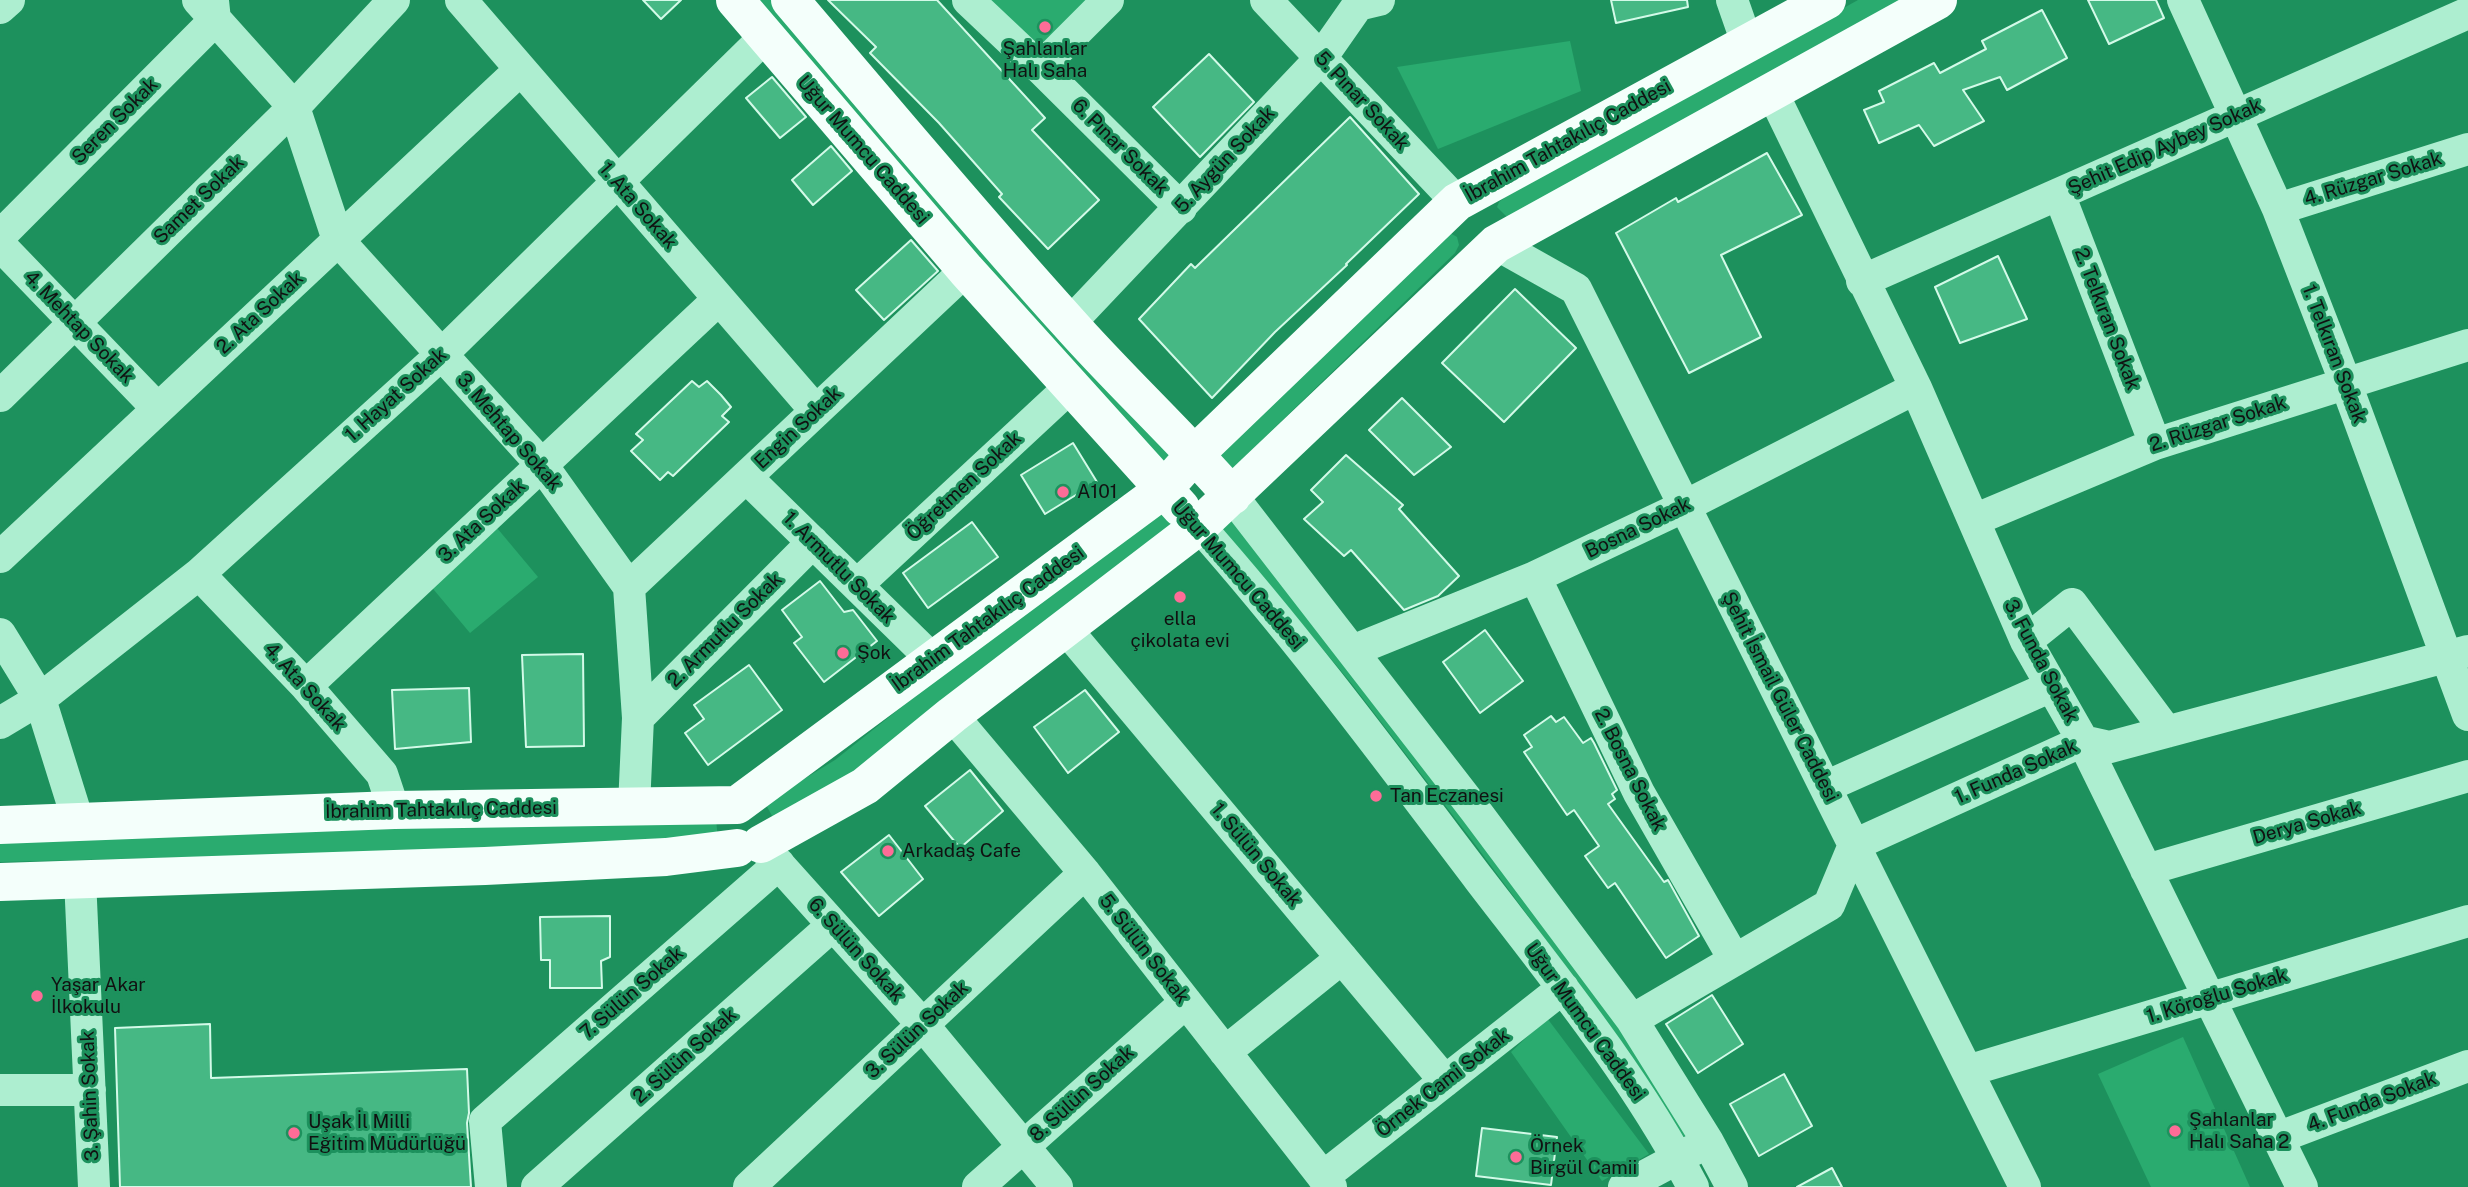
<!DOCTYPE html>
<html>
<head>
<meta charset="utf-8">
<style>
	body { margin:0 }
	canvas { display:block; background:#1d915d }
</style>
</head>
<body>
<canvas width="2468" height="1187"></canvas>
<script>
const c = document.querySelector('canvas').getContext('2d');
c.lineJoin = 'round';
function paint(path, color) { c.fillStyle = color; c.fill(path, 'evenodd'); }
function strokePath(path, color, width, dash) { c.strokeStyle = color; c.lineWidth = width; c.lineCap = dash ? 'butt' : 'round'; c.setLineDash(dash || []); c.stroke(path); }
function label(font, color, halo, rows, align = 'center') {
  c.font = font + ' "Public Sans",sans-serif'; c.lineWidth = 6; c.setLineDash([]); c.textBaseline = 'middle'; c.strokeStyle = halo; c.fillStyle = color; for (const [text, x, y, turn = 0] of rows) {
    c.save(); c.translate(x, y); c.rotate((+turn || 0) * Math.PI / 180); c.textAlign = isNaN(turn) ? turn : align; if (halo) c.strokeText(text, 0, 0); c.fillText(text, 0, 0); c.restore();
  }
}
const green = new Path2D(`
	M754,0H772L1174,451L1161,467Z
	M989,0H1098L1046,55Z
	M1858,0H1905L1507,217L1497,207L1499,202L1507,196Z
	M1570,41L1581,91L1438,149L1397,67Z
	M1450,233L1457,237L1459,245L1455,253L1232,469L1217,453Z
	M1163,509L1180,518L882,753L776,823L765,803L835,760L972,651Z
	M1232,518L1578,964L1692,1131L1683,1137L1630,1053L1471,839L1351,683L1242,552L1217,529Z
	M497,528L538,577L470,633L429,584Z
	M716,819L718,840L393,852L0,862V839Z
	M1547,1018L1649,1154L1602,1181L1511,1052Z
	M2183,1037L2250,1187H2151L2098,1074Z`);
const building = new Path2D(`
	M643,0H681L661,19Z
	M828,0H937L1045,118L1032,130L1099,200L1048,249L999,197L1002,194L939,123L870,53L876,47Z
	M1611,0H1687L1688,7L1616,23Z
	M2088,0H2156L2164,18L2109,44Z
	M2042,10L2067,58L2007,90L2000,77L1963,90L1984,121L1934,146L1919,125L1879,143L1864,110L1884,102L1879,91L1934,63L1940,73L1986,49L1982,41Z
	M1209,54L1254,102L1200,157L1153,107Z
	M772,77L806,117L780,138L746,98Z
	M1350,117L1419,194L1346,264L1347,265L1275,332L1212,398L1139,319L1191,264L1195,268Z
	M831,146L852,171L813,205L792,180Z
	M1767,153L1802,215L1721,255L1761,337L1689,373L1616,233L1676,198L1678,202Z
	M911,240L938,271L884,320L856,290Z
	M1998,256L2027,319L1960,343L1935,287Z
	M1515,289L1576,348L1504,422L1442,363Z
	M692,381L699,387L707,381L721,395L731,407L722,416L729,422L673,476L668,472L660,480L631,451L643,440L636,434Z
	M1402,398L1451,447L1414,475L1369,430Z
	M1073,443L1097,482L1045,514L1021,475Z
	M1346,455L1403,505L1399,509L1459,576L1438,596L1404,610L1351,550L1344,556L1304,519L1323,502L1311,490Z
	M972,522L998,557L928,608L903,573Z
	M820,581L844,612L853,610L877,641L824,682L794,643L802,637L782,610Z
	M1485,630L1523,681L1480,713L1443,662Z
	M583,654L584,746L526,747L522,655Z
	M749,665L782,710L708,765L685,733L704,719L694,705Z
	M469,688L471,742L395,749L392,690Z
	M1085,690L1119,732L1068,773L1034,727Z
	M1551,716L1556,722L1564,717L1583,743L1591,738L1594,743L1617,790L1612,794L1615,799L1608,804L1664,882L1668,880L1699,936L1666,958L1615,883L1608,888L1585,856L1599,846L1574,810L1567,815L1524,752L1532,747L1524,735Z
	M970,770L1003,811L960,848L925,806Z
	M889,835L923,879L879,916L841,872Z
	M610,916V957L601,961L602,988H550V960H541L540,917Z
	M1712,995L1743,1044L1698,1073L1666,1024Z
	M210,1024L211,1078L467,1069L469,1113L467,1123L471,1187H120L115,1028Z
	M1784,1074L1812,1126L1759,1156L1730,1104Z
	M1482,1128L1557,1137L1551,1185L1476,1176Z
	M1832,1168L1842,1187H1797Z`);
const minor = new Path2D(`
	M198,0L294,107L338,240L542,465L629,587L638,718L634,806
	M461,0L816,411
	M968,0L1040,68L1181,208
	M1266,0L1457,202
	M1732,0L1747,43
	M2183,0L2278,209L2346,384L2468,715
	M0,8L9,0
	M1040,68L1108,0
	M1772,92L1916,388L2026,641L2083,741L2302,1187
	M2059,194L2155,444
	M2278,209L2468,149
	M0,236L215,20L213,1
	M1496,244L1576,289L2025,1187
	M0,245L158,409
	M1862,281L2468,13
	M1069,324L1321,58L1358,5L1379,0
	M0,396L294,107L394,0
	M746,477L932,659
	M1232,496L1475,810L1632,1020L1708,1142L1732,1187
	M1974,520L2155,444L2468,345
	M1199,526C1299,639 1388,759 1479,879C1555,978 1635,1076 1693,1187
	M0,557L520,70
	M199,574L306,686L382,774L394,810
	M1535,577L1639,793L1734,959
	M857,585L1070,387
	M629,587L966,270
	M1066,629L1445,1081
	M0,634L40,699L79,824
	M2026,641L2072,604L2167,732
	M1352,651L1535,577L1685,506L1916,388
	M306,686L719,299
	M952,715L1085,873L1331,1187
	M638,718L813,542
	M0,723L40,699L199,574L442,354L765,37
	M1825,787L2052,686
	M764,848L923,1025L1057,1187
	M2146,870L2468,776
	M80,879L94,1187
	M1632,1020L1829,905L1854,845L2083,741L2110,747L2468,651
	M1225,1052L1342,958
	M1967,1071L2468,921
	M0,1090H90
	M2277,1138L2468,1066
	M1323,1177L1563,988
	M491,1187L485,1121L779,864
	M537,1187L833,925
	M749,1187L1085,873
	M978,1187L1186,1002
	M1624,1187L1697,1148`);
const major = new Path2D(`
	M735,0L966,270L1181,508
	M790,0C882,108 973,217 1068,322C1121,382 1180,436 1232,496
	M0,825L394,810L737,805L1163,490L1195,454L1457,202L1827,0
	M761,844L865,786L952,715L1199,526L1496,244L1938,0
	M0,882L485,866L666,857L737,848`);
const markers = [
	[1045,27,7,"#fd6c97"],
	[1063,492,7,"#fd6c97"],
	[1180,597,7,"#fd6c97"],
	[843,653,7,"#fd6c97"],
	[1376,796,7,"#fd6c97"],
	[888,851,7,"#fd6c97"],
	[37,996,7,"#fd6c97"],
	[2175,1131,7,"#fd6c97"],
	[294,1133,7,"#fd6c97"],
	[1516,1157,7,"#fd6c97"]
];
const poiNames = [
	["Şahlanlar",1045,49,"center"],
	["Halı Saha",1045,71,"center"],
	["A101",1077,492],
	["ella",1180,619,"center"],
	["çikolata evi",1180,641,"center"],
	["Şok",857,653],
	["Tan Eczanesi",1390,796],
	["Arkadaş Cafe",902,851],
	["Yaşar Akar",51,985],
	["İlkokulu",51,1007],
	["Şahlanlar",2189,1120],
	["Halı Saha 2",2189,1142],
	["Uşak İl Milli",308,1122],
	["Eğitim Müdürlüğü",308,1144],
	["Örnek",1530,1146],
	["Birgül Camii",1530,1168]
];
const streetNames = [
	["5. Pınar Sokak",1362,101,47],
	["Seren Sokak",115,121,-45],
	["İbrahim Tahtakılıç Caddesi",1568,141,-29],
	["6. Pınar Sokak",1120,147,45],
	["Şehit Edip Aybey Sokak",2165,147,-24],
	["Uğur Mumcu Caddesi",863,150,49],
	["5. Aygün Sokak",1225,160,-47],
	["4. Rüzgar Sokak",2373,179,-17],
	["Samet Sokak",199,200,-44],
	["1. Ata Sokak",638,206,49],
	["2. Ata Sokak",260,313,-43],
	["2. Telkıran Sokak",2107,319,69],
	["4. Mehtap Sokak",79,327,46],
	["1. Telkıran Sokak",2334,354,69],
	["1. Hayat Sokak",396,395,-42],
	["2. Rüzgar Sokak",2218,424,-18],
	["Engin Sokak",798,428,-43],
	["3. Mehtap Sokak",509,432,49],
	["Öğretmen Sokak",964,486,-43],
	["3. Ata Sokak",482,521,-43],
	["Bosna Sokak",1638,528,-26],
	["1. Armutlu Sokak",839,568,45],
	["Uğur Mumcu Caddesi",1238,575,49],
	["İbrahim Tahtakılıç Caddesi",988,619,-36],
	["2. Armutlu Sokak",725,630,-45],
	["3. Funda Sokak",2041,661,62],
	["4. Ata Sokak",305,687,48],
	["Şehit İsmail Güler Caddesi",1780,697,63],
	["2. Bosna Sokak",1630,770,63],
	["1. Funda Sokak",2016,772,-24],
	["İbrahim Tahtakılıç Caddesi",441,810,-1],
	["Derya Sokak",2307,823,-16],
	["1. Sülün Sokak",1256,855,50],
	["5. Sülün Sokak",1144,949,52],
	["6. Sülün Sokak",856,950,48],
	["7. Sülün Sokak",632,993,-41],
	["1. Köroğlu Sokak",2217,996,-17],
	["Uğur Mumcu Caddesi",1585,1022,54],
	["3. Sülün Sokak",917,1030,-43],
	["2. Sülün Sokak",685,1056,-42],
	["Örnek Cami Sokak",1443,1083,-38],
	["8. Sülün Sokak",1082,1094,-42],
	["3. Şahin Sokak",90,1096,-92],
	["4. Funda Sokak",2372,1102,-21]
];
paint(green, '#2aab6f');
paint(building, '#46b884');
strokePath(building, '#d3fae8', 2);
strokePath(minor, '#adeed0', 32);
strokePath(major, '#f4fffb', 38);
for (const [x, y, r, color] of markers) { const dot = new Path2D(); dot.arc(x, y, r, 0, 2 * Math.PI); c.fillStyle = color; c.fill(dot); strokePath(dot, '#1d915d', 2.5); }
label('19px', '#111', '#1d915d', poiNames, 'left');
label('19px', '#111', '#1d915d', streetNames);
</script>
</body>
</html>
